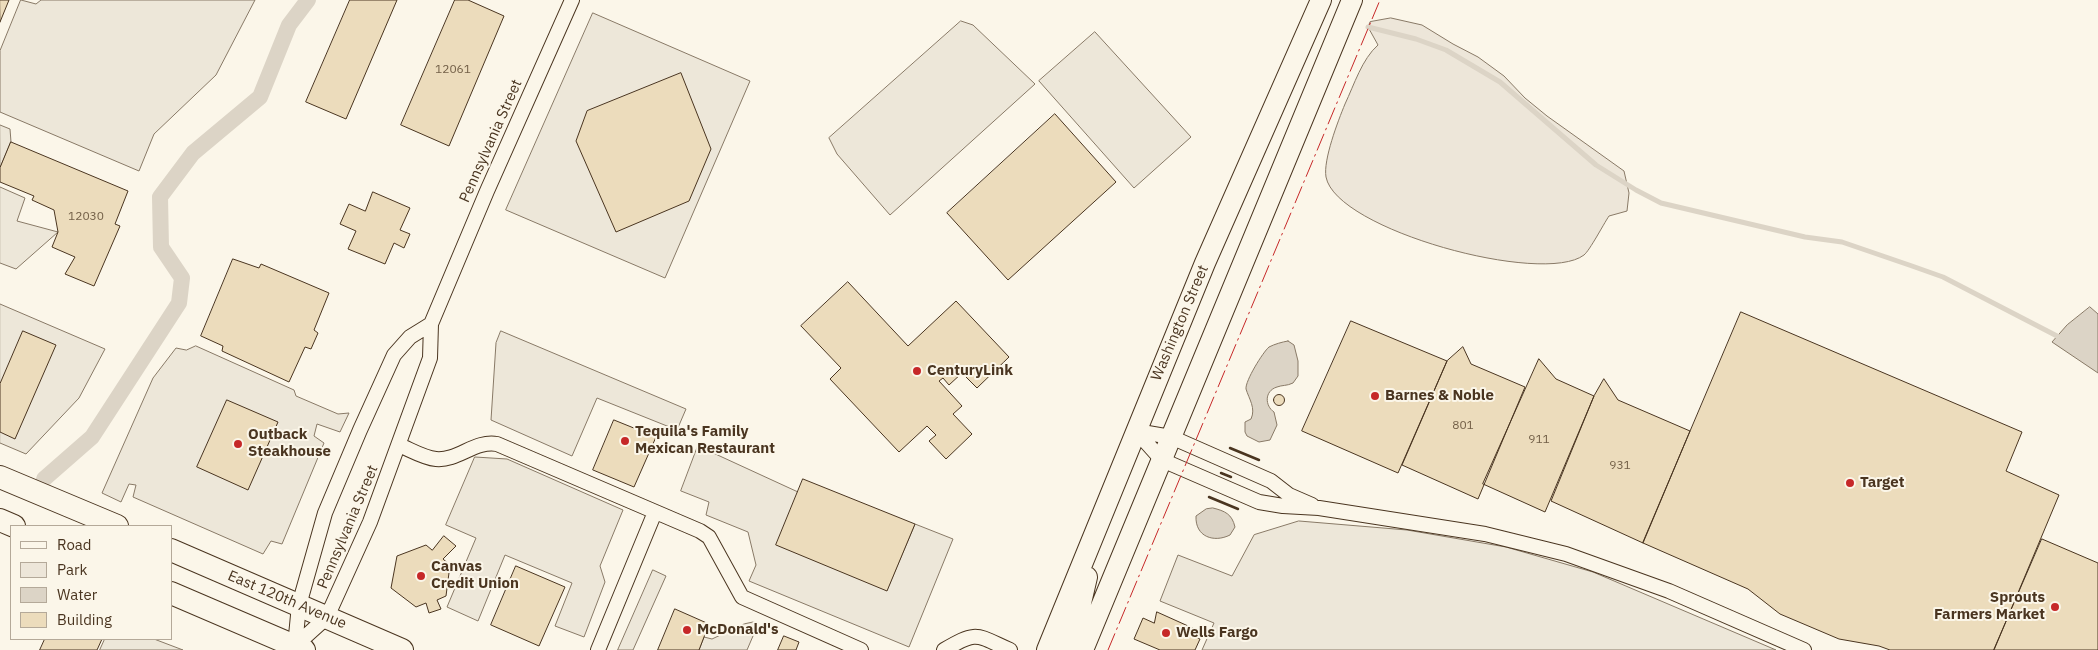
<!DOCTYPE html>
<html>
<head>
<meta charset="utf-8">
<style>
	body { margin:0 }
	#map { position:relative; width:2098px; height:650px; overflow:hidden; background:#fbf6e9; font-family:"IBM Plex Sans",sans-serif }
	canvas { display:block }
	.legend { position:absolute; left:10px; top:525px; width:162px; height:115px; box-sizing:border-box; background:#fbf6e9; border:1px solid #b4a999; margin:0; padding:6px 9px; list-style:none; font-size:15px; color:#4a3520 }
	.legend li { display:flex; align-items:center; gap:10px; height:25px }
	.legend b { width:25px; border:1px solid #b4a999 }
</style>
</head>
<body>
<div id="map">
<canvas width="2098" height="650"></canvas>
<ul class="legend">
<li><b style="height:6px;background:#fbf6e9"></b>Road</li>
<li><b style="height:14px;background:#ede6d9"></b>Park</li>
<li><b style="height:14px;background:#dcd4c6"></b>Water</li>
<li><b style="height:14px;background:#ecdcbc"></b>Building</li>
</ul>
</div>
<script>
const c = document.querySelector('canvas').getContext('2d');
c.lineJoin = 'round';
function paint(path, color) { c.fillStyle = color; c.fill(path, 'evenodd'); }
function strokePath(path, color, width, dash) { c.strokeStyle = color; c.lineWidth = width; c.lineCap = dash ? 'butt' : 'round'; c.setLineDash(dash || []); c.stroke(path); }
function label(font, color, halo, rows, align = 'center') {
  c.font = font + ' "IBM Plex Sans",sans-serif'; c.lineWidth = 4; c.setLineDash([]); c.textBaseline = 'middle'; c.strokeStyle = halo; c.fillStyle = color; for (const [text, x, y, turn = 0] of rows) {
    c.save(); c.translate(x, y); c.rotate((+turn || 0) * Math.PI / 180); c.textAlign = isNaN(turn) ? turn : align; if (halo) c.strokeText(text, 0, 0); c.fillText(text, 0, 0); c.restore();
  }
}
const green = new Path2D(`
	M1391,18L1422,25L1453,44L1478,57L1504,76L1525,98L1547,116L1624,171L1629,193L1627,211L1609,216C1603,225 1590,250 1584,255C1543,286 1336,230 1326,177C1323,160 1338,121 1345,104C1354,85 1362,59 1378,45L1368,27L1370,22Z`);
const parking = new Path2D(`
	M21,0L36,4L41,0H255L216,75L154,134L139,171L0,112V51Z
	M593,13L750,81L665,278L506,210Z
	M961,21L973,25L1035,84L890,215L837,154L829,138Z
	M1095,32L1191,137L1134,188L1039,81Z
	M0,125L10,129L11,142L0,168Z
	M0,187L25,198L17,221L58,232L16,269L0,263Z
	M0,304L105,349L79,398L26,454L0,443Z
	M501,331L686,409L677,430L597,398L572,456L491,420L496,343Z
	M196,346L294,390L296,396L338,414L349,413L340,432L317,424L314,436L324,443L282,544L271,541L263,554L133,497L136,485L129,484L121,502L102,493L153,378L176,348L186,350Z
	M698,446L798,492L887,590L915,524L953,539L909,647L749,581L756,565L748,532L706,515L709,502L681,491Z
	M475,457L507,459L623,510L600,566L605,582L584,637L555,626L572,583L505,555L478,621L447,607L476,538L446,525Z
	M1299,521L1407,530L1506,547L1593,572L1776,650H1202L1214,623L1160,601L1178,555L1232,576L1254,535Z
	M653,570L666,576L633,650H618Z
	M755,622L756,629L747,650H699L704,637L712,639L744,624Z
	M105,639H154L183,650H100Z`);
const water = new Path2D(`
	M2090,307L2098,314V373L2052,342L2067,325Z
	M1288,341L1294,345L1298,361V376L1293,383C1287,386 1282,385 1277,387C1264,391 1265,406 1274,412L1277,425L1270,440L1259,442L1247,436L1245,432V422L1251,419C1256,408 1249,399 1246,389C1245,381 1263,352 1269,347C1275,344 1282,342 1288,341Z
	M1213,508C1225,511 1232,514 1235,527L1230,535C1214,543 1195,537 1196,516L1206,509Z`);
const stream = new Path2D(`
	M1368,27L1416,39L1446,50L1500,82L1596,165L1636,190L1661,203L1805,237L1842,242L1912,266L1943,277L2057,336`);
const canal = new Path2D(`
	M44,479L92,437L179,303L182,278L161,247L160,197L193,153L260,97L289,25L308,0`);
const building = new Path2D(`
	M0,0H9L0,22Z
	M350,0H397L346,119L306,102Z
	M455,0H468L504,16L449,146L401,125Z
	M681,73L711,149L689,201L616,232L576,141L587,111Z
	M1055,114L1116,182L1008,280L947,213Z
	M11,142L128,191L115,224L120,226L94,286L65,274L75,257L52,247L58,232L54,210L32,200L34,196L0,182V168Z
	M373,192L410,208L400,230L410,234L404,248L394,243L385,264L348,249L356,231L340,224L349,204L365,211Z
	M233,259L259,268L261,264L329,293L314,330L318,333L311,349L305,347L289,382L222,351L223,346L201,336Z
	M848,282L908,346L956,301L1009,357L977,388L962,373L949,385L943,378L939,381L962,406L953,414L972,434L946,459L929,441L936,435L927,426L899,452L830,379L841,368L801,326Z
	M1741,312L2022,432L2006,471L2059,495L1994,650H1890L1879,646L1839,639L1780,614L1748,589L1643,543Z
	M1351,321L1447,361L1398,473L1302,431Z
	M23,331L56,345L15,439L0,432V384Z
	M1463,347L1471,364L1525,387L1478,499L1402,465L1447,361Z
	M1539,359L1556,379L1594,396L1545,512L1483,484Z
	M1604,379L1618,400L1690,431L1643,543L1551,501L1594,396Z
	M1273.5 400a5.5 5.5 0 1 1 11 0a5.5 5.5 0 1 1-11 0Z
	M227,400L278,422L248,490L197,467Z
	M614,420L656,437L634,487L593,470Z
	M803,479L915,524L887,591L776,545Z
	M444,536L456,546L443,559L450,565L446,596L437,600L441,609L429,613L426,603L416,607L391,588L397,556L426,545L432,550Z
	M2042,539L2098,563V650H1994Z
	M516,566L565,587L539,646L491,625Z
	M675,609L709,624L699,650H658Z
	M1157,612L1197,630L1194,636L1200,639L1195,650H1160L1134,639L1143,618L1154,623Z
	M784,636L799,642L796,650H778Z
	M45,639H102L97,650H40Z`);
const street = new Path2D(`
	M1136,431L1162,460L1259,502L1283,506L1319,508L1485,534L1566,554L1669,591L1804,650
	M1136,431L1171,437L1271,481L1289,495L1312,505
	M399,445C411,450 424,458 436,459C458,461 475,440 497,444L700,531L709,537L742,597L861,650
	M295,646L327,617L370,522L430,358L431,324L487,191L572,0
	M295,646L299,605L325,513L360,430L394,355L410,337L431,324
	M598,650L655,512
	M944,650C978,630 976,635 1010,650`);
const secondary = new Path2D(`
	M1047,650L1205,263L1321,0
	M1064,650L1081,603L1087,577
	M1083,650L1352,0`);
const primary = new Path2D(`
	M0,477L117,526
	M0,520L14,526
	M171,550L402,650
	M171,593L304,650`);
const wall = new Path2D(`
	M1230,448L1259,460
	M1221,473L1231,477
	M1209,497L1238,509`);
const power = new Path2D(`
	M1108,650L1380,0`);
const markers = [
	[917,371,5,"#c62828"],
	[1375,396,5,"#c62828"],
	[625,441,5,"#c62828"],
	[238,444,5,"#c62828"],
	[1850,483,5,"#c62828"],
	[421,576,5,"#c62828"],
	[2055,607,5,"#c62828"],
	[687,630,5,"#c62828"],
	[1166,633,5,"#c62828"]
];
const numberNames = [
	["12061",453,70],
	["12030",86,217],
	["801",1463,426],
	["911",1539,440],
	["931",1620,466]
];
const streetNames = [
	["Pennsylvania Street",491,141,-66],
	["Washington Street",1180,323,-67],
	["Pennsylvania Street",348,527,-67],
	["East 120th Avenue",287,600,23]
];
const poiNames = [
	["CenturyLink",927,371],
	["Barnes & Noble",1385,396],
	["Tequila's Family",635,432],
	["Mexican Restaurant",635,449],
	["Outback",248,435],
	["Steakhouse",248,452],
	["Target",1860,483],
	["Canvas",431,567],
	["Credit Union",431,584],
	["Sprouts",2045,598,"right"],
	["Farmers Market",2045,615,"right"],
	["McDonald's",697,630],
	["Wells Fargo",1176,633]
];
paint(green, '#ede6d9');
strokePath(green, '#887966', 1);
paint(parking, '#ede7d9');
strokePath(parking, '#887966', 1);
paint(water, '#dcd4c6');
strokePath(water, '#887966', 1);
strokePath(stream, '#dcd4c6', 5);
strokePath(canal, '#dcd4c6', 16);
paint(building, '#ecdcbc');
strokePath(building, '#4a3520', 1);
strokePath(street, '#4a3520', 16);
strokePath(secondary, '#4a3520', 22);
strokePath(primary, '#4a3520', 24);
strokePath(street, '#fbf6e9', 14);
strokePath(secondary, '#fbf6e9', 20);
strokePath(primary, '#fbf6e9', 22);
strokePath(wall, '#4a3520', 2.5);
strokePath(power, '#c62828', 1, [18, 4, 2.5, 4]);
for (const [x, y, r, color] of markers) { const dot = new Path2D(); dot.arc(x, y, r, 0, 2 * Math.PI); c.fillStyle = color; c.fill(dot); strokePath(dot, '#fbf6e9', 2); }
label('12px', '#725f47', null, numberNames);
label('15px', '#4a3520', '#fbf6e9', streetNames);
label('bold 15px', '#4a3520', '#fbf6e9', poiNames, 'left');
</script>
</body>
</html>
